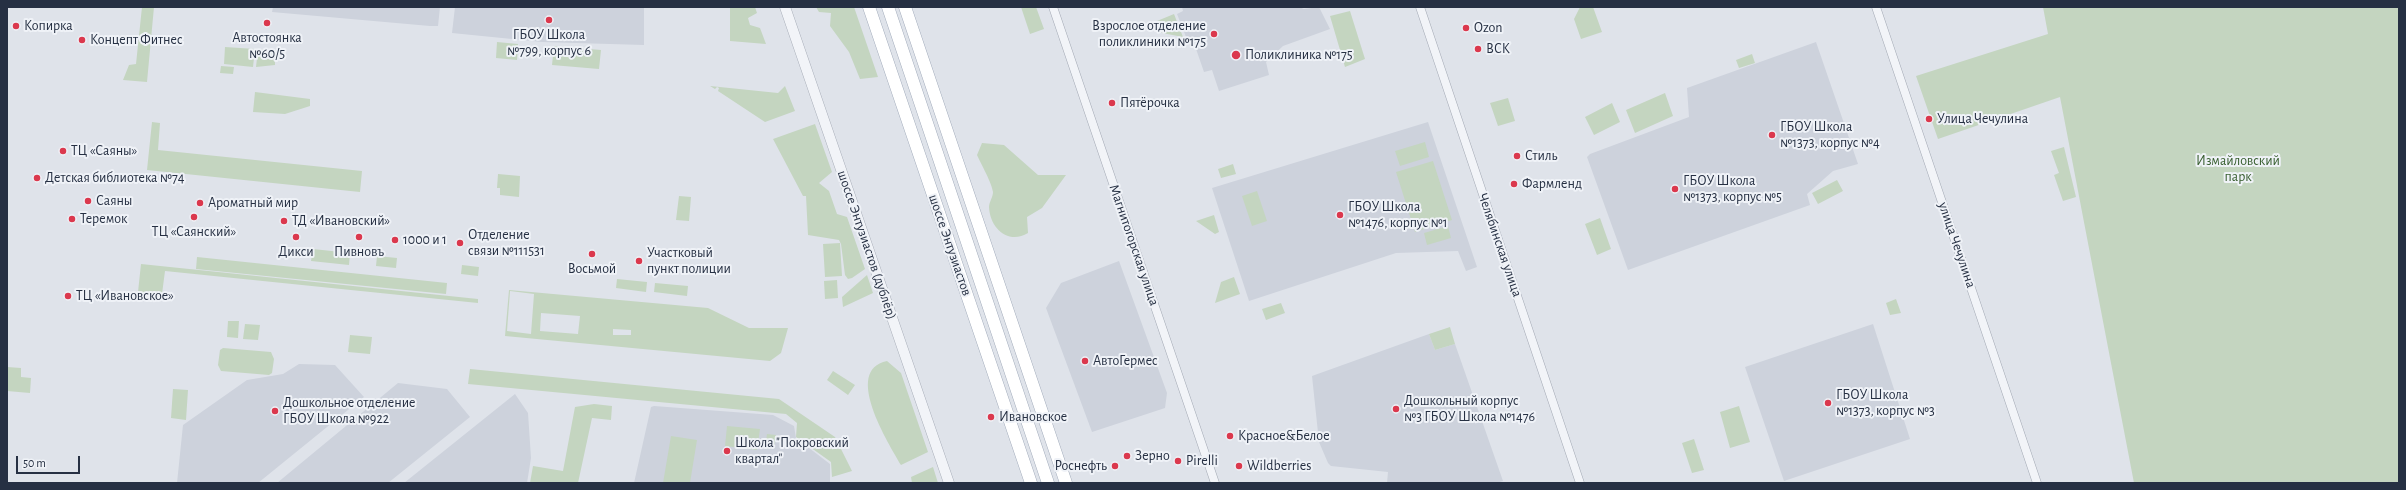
<!DOCTYPE html>
<html>
<head>
<meta charset="utf-8">
<style>
	body { margin:0 }
	#map { position:relative; width:2406px; height:490px; overflow:hidden; background:#dfe3ea; font-family:"Alegreya Sans",sans-serif }
	canvas { display:block }
	.frame { position:absolute; inset:0; border:8px solid #263043; pointer-events:none }
	.scale { position:absolute; left:16px; top:456px; width:64px; height:18px; box-sizing:border-box; border:2px solid #263043; border-top:0; padding-left:5px; font-size:12px; line-height:14px; white-space:nowrap; color:#263043; -webkit-text-stroke:3px #eff2f7; paint-order:stroke }
</style>
</head>
<body>
<div id="map">
<canvas width="2406" height="490"></canvas>
<div class="frame"></div>
<div class="scale">50 m</div>
</div>
<script>
const c = document.querySelector('canvas').getContext('2d');
c.lineJoin = 'round';
function paint(path, color) { c.fillStyle = color; c.fill(path, 'evenodd'); }
function strokePath(path, color, width, dash) { c.strokeStyle = color; c.lineWidth = width; c.lineCap = dash ? 'butt' : 'round'; c.setLineDash(dash || []); c.stroke(path); }
function label(font, color, halo, rows, align = 'center') {
  c.font = font + ' "Alegreya Sans",sans-serif'; c.lineWidth = 4; c.setLineDash([]); c.textBaseline = 'middle'; c.strokeStyle = halo; c.fillStyle = color; for (const [text, x, y, turn = 0] of rows) {
    c.save(); c.translate(x, y); c.rotate((+turn || 0) * Math.PI / 180); c.textAlign = isNaN(turn) ? turn : align; if (halo) c.strokeText(text, 0, 0); c.fillText(text, 0, 0); c.restore();
  }
}
const built = new Path2D(`
	M273,7H440L438,26H430L272,12Z
	M455,7H644V45L542,42L452,33Z
	M1182,7H1299L1304,9L1319,7L1330,29L1283,46L1266,62L1269,75L1219,91L1212,70L1204,72L1195,46L1190,47L1177,14L1183,11Z
	M1816,42L1858,164L1833,171L1807,194L1810,205L1628,270L1587,157L1590,154L1689,117L1687,88Z
	M1428,122L1477,267L1466,271L1458,251L1396,253L1249,301L1212,188Z
	M1119,261L1167,393L1165,408L1092,432L1046,308L1061,283Z
	M1873,324L1910,439L1784,481L1745,367Z
	M1429,334L1435,350L1455,344L1503,481L1496,483H1387L1388,472L1331,466L1328,463L1319,442L1312,376Z
	M299,364L335,365L364,397L258,483H177L183,425L247,380L283,374Z
	M398,383L447,389L470,417L388,483H277Z
	M515,394L528,413L531,458L527,483H404Z
	M654,406L773,415L794,426L796,438L830,464V483H634L651,407Z`);
const green = new Path2D(`
	M142,7H154L147,82L123,80L129,65L136,64Z
	M730,7H755L757,13L748,18L750,25L760,28L766,44L730,41Z
	M816,7H854L878,77L860,79L849,52L830,26L831,13L819,12Z
	M1021,7H1036L1044,29L1030,34Z
	M1580,7H1593L1602,32L1581,39L1574,19Z
	M2043,7H2399V483H2134L2060,97L1938,139L1916,76L2048,34Z
	M1350,11L1365,59L1345,67L1330,16Z
	M1174,14L1183,37L1162,33L1157,21Z
	M497,42L518,44L517,60L496,58Z
	M554,46L601,50L599,69L552,65Z
	M225,47L255,49L253,67L224,64Z
	M258,49L275,50V65L256,67Z
	M1752,54L1755,63L1739,68L1736,60Z
	M221,66L234,67L233,74L220,73Z
	M710,86L778,93L785,86L795,111L765,122L718,91L719,88L717,87L715,89Z
	M255,92L310,99V106L285,114L253,112Z
	M1665,93L1673,116L1635,133L1626,110Z
	M1508,98L1515,121L1498,126L1490,103Z
	M1612,103L1620,122L1594,135L1585,117Z
	M152,122L160,123L158,150L362,171L360,192L147,170Z
	M815,124L832,172L819,183L829,191L837,214L847,217L865,269L852,278L848,279L845,275L841,244L839,240L808,235L806,196H803L773,139Z
	M1425,142L1429,157L1400,166L1395,151Z
	M982,143L1004,145L1038,175H1066L1042,208L1027,217L1028,233C1009,245 990,229 989,207C989,202 993,197 993,192C992,183 981,164 977,155Z
	M2064,147L2076,197L2063,201L2054,175L2059,173L2051,151Z
	M1433,161L1452,220L1415,232L1396,172Z
	M1233,164L1236,174L1221,178L1218,169Z
	M498,174L520,176L519,197L500,195V188H497Z
	M1837,180L1843,191L1818,204L1812,193Z
	M1257,191L1267,221L1252,226L1242,196Z
	M679,196L691,197L689,221L676,220Z
	M1214,215L1219,232L1215,234L1196,221Z
	M1600,218L1611,249L1597,255L1585,224Z
	M1448,226L1451,238L1427,245L1424,233Z
	M840,243L842,276L825,277L823,244Z
	M313,249L350,253L349,265L311,261Z
	M377,256L397,258L396,268L376,266Z
	M197,257L447,283L446,294L196,269Z
	M141,264L478,299V303L165,271L162,294L138,292Z
	M462,265L479,267L478,276L461,274Z
	M867,275L873,293L843,307L842,297Z
	M1234,277L1240,294L1215,303L1221,282Z
	M617,279L647,282L646,292L616,288Z
	M837,280L838,298L825,299L824,281Z
	M655,283L688,286L687,296L654,292Z
	M509,290L708,308L749,328H788L781,353L770,361L505,336ZM510,291L534,294L531,334L507,331ZM541,313L580,316L578,334L540,331ZM613,329L631,330V335H613Z
	M1896,299L1901,313L1890,315L1886,303Z
	M1281,303L1285,313L1266,320L1262,309Z
	M228,321H239L238,338L227,337Z
	M245,324L260,325L258,340L243,339Z
	M1450,327L1455,344L1435,350L1429,334Z
	M350,335L372,337L370,354L348,352Z
	M223,348L271,352L274,359L272,373L269,375L221,371L218,365L220,350Z
	M887,361L901,373L928,452L901,465C889,444 842,370 887,361Z
	M7,367L21,368V377L31,378L30,393L7,391Z
	M470,369L779,399L835,437L852,471L832,477L831,462L796,437L797,423L786,414L468,384Z
	M833,371L855,385L848,395L827,380Z
	M173,389L188,390L186,420L171,418Z
	M594,404L612,406L611,420L592,418L578,483H530L533,466L563,471L575,407Z
	M1739,406L1750,442L1730,448L1720,412Z
	M727,426L760,429L757,450L725,446Z
	M767,434L776,435L774,449L765,448Z
	M671,436L697,440L690,483H663Z
	M1694,439L1704,470L1692,473L1682,443Z
	M933,467L938,483H912L911,477Z`);
const minor = new Path2D(`
	M1053,7L1215,483
	M1420,7L1580,483
	M1876,7L2037,483`);
const tertiary = new Path2D(`
	M785,7L949,483`);
const primary = new Path2D(`
	M869,7L1031,483
	M888,7L1048,483
	M905,7L1066,483`);
const markers = [
	[549,20,4,"#db384d"],
	[267,23,4,"#db384d"],
	[16,26,4,"#db384d"],
	[1466,28,4,"#db384d"],
	[1214,34,4,"#db384d"],
	[82,40,4,"#db384d"],
	[1478,49,4,"#db384d"],
	[1236,55,5,"#db384d"],
	[1112,103,4,"#db384d"],
	[1929,119,4,"#db384d"],
	[1772,135,4,"#db384d"],
	[63,151,4,"#db384d"],
	[1517,156,4,"#db384d"],
	[37,178,4,"#db384d"],
	[1514,184,4,"#db384d"],
	[1675,189,4,"#db384d"],
	[88,201,4,"#db384d"],
	[200,203,4,"#db384d"],
	[1340,215,4,"#db384d"],
	[194,217,4,"#db384d"],
	[72,219,4,"#db384d"],
	[284,221,4,"#db384d"],
	[296,237,4,"#db384d"],
	[359,237,4,"#db384d"],
	[395,240,4,"#db384d"],
	[460,243,4,"#db384d"],
	[592,254,4,"#db384d"],
	[639,261,4,"#db384d"],
	[68,296,4,"#db384d"],
	[1085,361,4,"#db384d"],
	[1828,403,4,"#db384d"],
	[1396,409,4,"#db384d"],
	[275,411,4,"#db384d"],
	[991,417,4,"#db384d"],
	[1230,436,4,"#db384d"],
	[727,451,4,"#db384d"],
	[1127,456,4,"#db384d"],
	[1178,461,4,"#db384d"],
	[1115,466,4,"#db384d"],
	[1239,466,4,"#db384d"]
];
const poiNames = [
	["Копирка",24,26],
	["Взрослое отделение",1206,26,"right"],
	["поликлиники №175",1206,42,"right"],
	["Ozon",1474,28],
	["ГБОУ Школа",549,35,"center"],
	["№799, корпус 6",549,51,"center"],
	["Автостоянка",267,38,"center"],
	["№60/5",267,54,"center"],
	["Концепт Фитнес",90,40],
	["ВСК",1486,49],
	["Поликлиника №175",1245,55],
	["Пятёрочка",1120,103],
	["Улица Чечулина",1937,119],
	["ГБОУ Школа",1780,127],
	["№1373, корпус №4",1780,143],
	["ТЦ «Саяны»",71,151],
	["Стиль",1525,156],
	["Детская библиотека №74",45,178],
	["ГБОУ Школа",1683,181],
	["№1373, корпус №5",1683,197],
	["Фармленд",1522,184],
	["Саяны",96,201],
	["Ароматный мир",208,203],
	["ГБОУ Школа",1348,207],
	["№1476, корпус №1",1348,223],
	["Теремок",80,219],
	["ТД «Ивановский»",292,221],
	["ТЦ «Саянский»",194,232,"center"],
	["Отделение",468,235],
	["связи №111531",468,251],
	["1000 и 1",403,240],
	["Дикси",296,252,"center"],
	["Пивновъ",359,252,"center"],
	["Участковый",647,253],
	["пункт полиции",647,269],
	["Восьмой",592,269,"center"],
	["ТЦ «Ивановское»",76,296],
	["АвтоГермес",1093,361],
	["ГБОУ Школа",1836,395],
	["№1373, корпус №3",1836,411],
	["Дошкольный корпус",1404,401],
	["№3 ГБОУ Школа №1476",1404,417],
	["Дошкольное отделение",283,403],
	["ГБОУ Школа №922",283,419],
	["Ивановское",999,417],
	["Красное&Белое",1238,436],
	["Школа \"Покровский",735,443],
	["квартал\"",735,459],
	["Зерно",1135,456],
	["Pirelli",1186,461],
	["Роснефть",1107,466,"right"],
	["Wildberries",1247,466]
];
const parkNames = [
	["Измайловский",2238,161],
	["парк",2238,177]
];
const streetNames = [
	["шоссе Энтузиастов (дублёр)",867,245,71],
	["шоссе Энтузиастов",950,245,71],
	["Магнитогорская улица",1134,245,71],
	["Челябинская улица",1500,245,71],
	["улица Чечулина",1957,245,71]
];
paint(built, '#cdd2dc');
paint(green, '#c4d5c0');
strokePath(minor, '#a4aab5', 9);
strokePath(tertiary, '#a4aab5', 11);
strokePath(primary, '#9da7b7', 13);
strokePath(minor, '#f2f4f8', 8);
strokePath(tertiary, '#f2f4f8', 10);
strokePath(primary, '#fff', 12);
for (const [x, y, r, color] of markers) { const dot = new Path2D(); dot.arc(x, y, r, 0, 2 * Math.PI); c.fillStyle = color; c.fill(dot); strokePath(dot, '#eff2f7', 1.5); }
label('14px', '#263043', '#eff2f7', poiNames, 'left');
label('14px', '#3a6032', '#eff2f7', parkNames);
label('14px', '#263043', '#eff2f7', streetNames);
</script>
</body>
</html>
